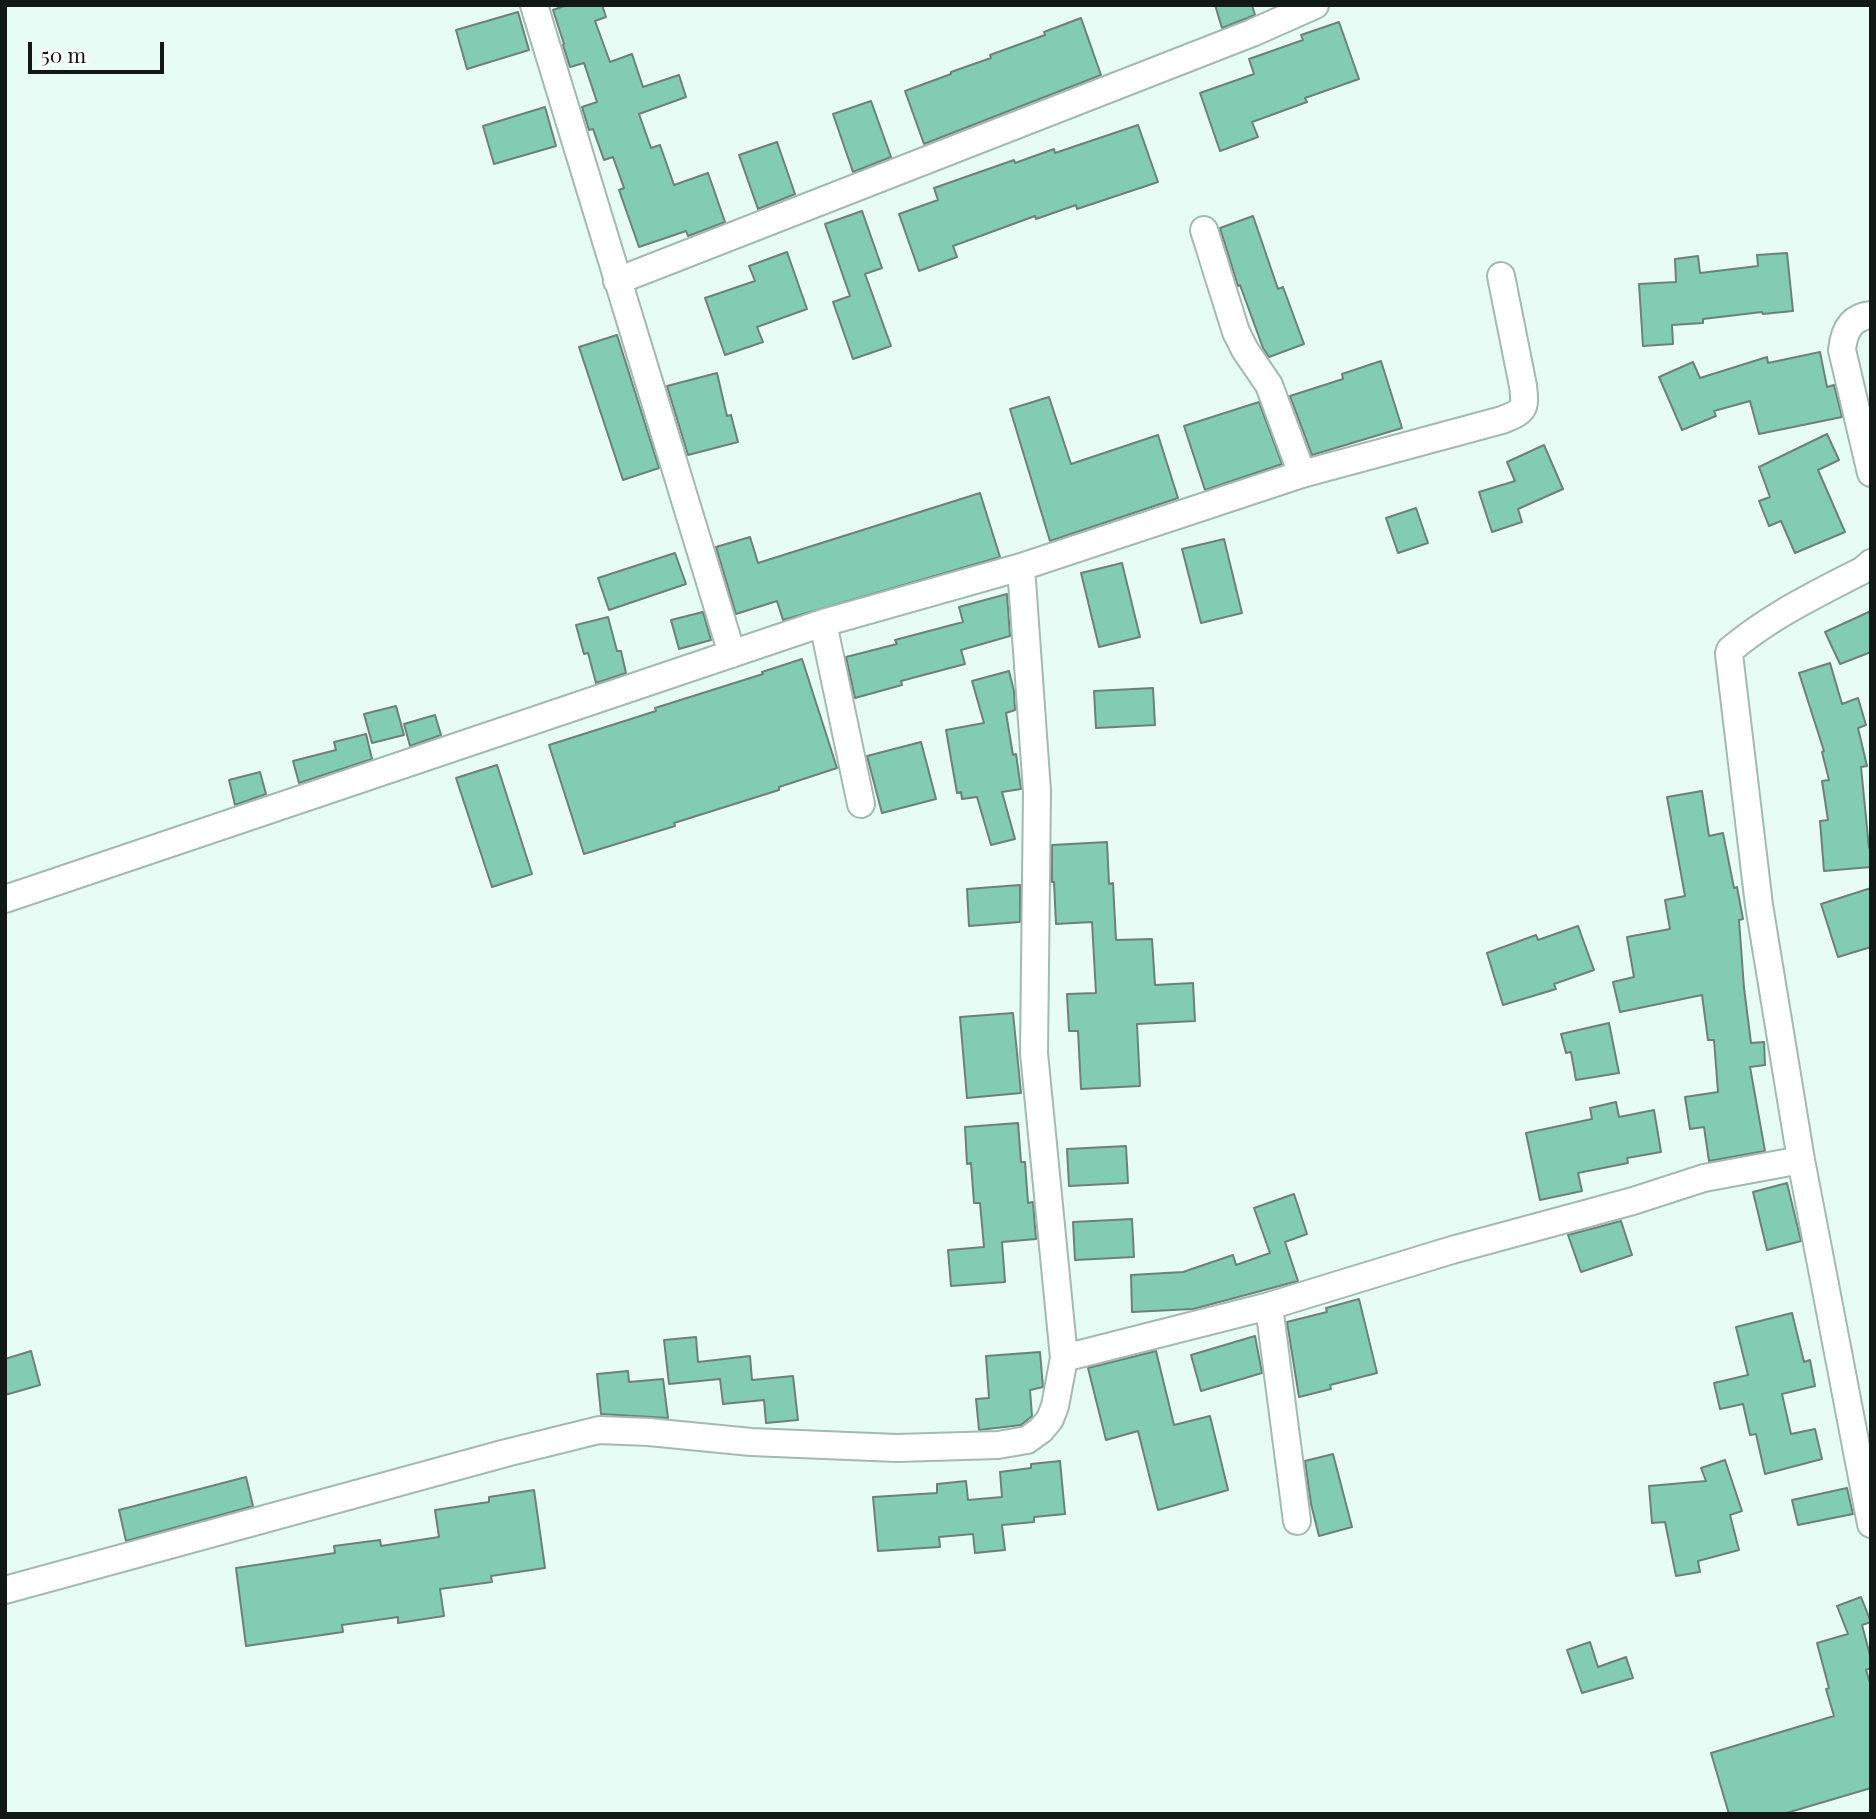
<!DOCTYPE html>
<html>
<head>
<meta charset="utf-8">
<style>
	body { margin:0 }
	#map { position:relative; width:1876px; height:1819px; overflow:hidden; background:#e6fcf4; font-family:"Playfair Display",serif }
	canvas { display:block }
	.frame { position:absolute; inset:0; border:7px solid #111816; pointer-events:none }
	.scale { position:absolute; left:28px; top:42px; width:136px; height:32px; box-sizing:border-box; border:4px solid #111816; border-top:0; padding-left:9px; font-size:21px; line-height:24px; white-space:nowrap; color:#111816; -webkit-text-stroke:5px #fff; paint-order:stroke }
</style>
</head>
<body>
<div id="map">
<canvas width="1876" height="1819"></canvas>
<div class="frame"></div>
<div class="scale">50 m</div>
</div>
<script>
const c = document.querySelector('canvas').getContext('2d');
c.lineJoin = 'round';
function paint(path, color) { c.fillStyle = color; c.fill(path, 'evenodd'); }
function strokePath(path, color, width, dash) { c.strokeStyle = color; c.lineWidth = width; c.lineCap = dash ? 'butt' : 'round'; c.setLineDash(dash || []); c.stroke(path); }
const building = new Path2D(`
	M567,5H602L606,17L595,21L610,62L632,54L643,87L679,75L686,97L639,114L651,148L660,145L674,185L708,173L725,222L688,236L686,231L639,247L619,190L624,188L613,157L604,160L593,129L589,130L582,107L597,102L584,63L570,67L563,45L564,44L553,10Z
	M1215,5H1252L1255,15L1222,28Z
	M518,12L529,50L467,69L456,30Z
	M1081,18L1101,75L924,144L905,91L951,74V72L991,58L990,55L1045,35L1044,32Z
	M1339,22L1359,79L1305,98L1307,102L1252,122L1258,137L1220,151L1200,93L1254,74L1249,59L1303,40L1301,35Z
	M871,101L891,157L853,172L833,114Z
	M545,107L556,146L494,164L483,126Z
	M1138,125L1158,182L1077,209L1076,205L1036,219L1035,216L953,246L957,257L919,271L899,214L938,200L934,188L1014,160L1015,163L1054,149L1055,153Z
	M777,142L795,194L758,209L739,155Z
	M862,211L882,268L865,274L891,346L853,359L833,302L850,296L825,224Z
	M1253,216L1278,289L1283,287L1304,344L1269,357L1263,348L1240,285L1238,286L1220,228Z
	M787,252L807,309L757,327L763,342L725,355L705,298L755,281L749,266Z
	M1787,253L1793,311L1763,314L1762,312L1703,319V323L1672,325L1673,344L1643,346L1639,284L1676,282L1675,259L1698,256L1700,273L1758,266L1757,255Z
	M617,335L659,468L623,480L579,347Z
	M1820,352L1827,387L1834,385L1842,417L1759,434L1750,401L1714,411L1716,416L1682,430L1659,377L1693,362L1700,378L1767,357L1768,363Z
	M1381,361L1402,428L1312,455L1290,396L1343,379L1342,374Z
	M717,373L727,416L731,415L738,442L688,455L667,386Z
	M1049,397L1071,464L1158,435L1178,498L1050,541L1010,409Z
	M1259,402L1282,464L1205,490L1184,426Z
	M1827,434L1839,460L1818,470L1845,532L1795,553L1781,521L1769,526L1759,501L1770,497L1759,467Z
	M1544,445L1563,489L1518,509L1522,522L1492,532L1479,492L1515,481L1507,462Z
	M980,493L1000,557L783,620L777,601L736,614L716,547L750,537L758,563Z
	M1416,508L1428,543L1398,553L1386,518Z
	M1224,539L1242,613L1201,623L1182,549Z
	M675,553L686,584L609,610L598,578Z
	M1122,563L1140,637L1099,647L1081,573Z
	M1007,594L1010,636L961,650L965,664L901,681L902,685L855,698L846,657L897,644L895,640L963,622L959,607Z
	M1871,611V652L1840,664L1825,632Z
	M703,612L711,640L679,649L671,620Z
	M608,617L617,651H621L626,673L596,683L588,653L584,654L576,625Z
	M802,659L837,768L779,787V790L674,823L675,826L584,854L549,745L656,711L655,708L763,674L762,672Z
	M1830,663L1842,704L1858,698L1866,725L1858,728L1867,766L1861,767L1869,848H1871V867L1824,871L1820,821L1828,820L1822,781L1829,780L1822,752L1824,751L1799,673Z
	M1009,671L1014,691L1015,710L1006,713L1013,755L1016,754L1021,789L1002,792L1015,839L991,845L977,797L962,799L961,792L957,793L946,730L984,723L972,681Z
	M1153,688L1155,725L1096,728L1094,691Z
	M396,706L404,735L372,743L364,714Z
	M435,715L441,735L410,746L404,724Z
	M366,734L372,759L299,783L293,761L336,750L334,742Z
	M921,742L936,799L882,813L867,756Z
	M497,765L532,874L492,887L456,778Z
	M260,772L266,794L235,805L229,780Z
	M1702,791L1709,836L1723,833L1734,888L1737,887L1743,919L1739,920L1744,988L1751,1043L1764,1042L1765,1065L1750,1067L1765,1151L1709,1161L1704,1127L1690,1129L1685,1097L1718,1092L1714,1040H1708L1702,995L1620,1012L1613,982L1634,977L1627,937L1670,929L1665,900L1685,896L1667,797Z
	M1107,842L1109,884L1113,883L1116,940L1152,939L1155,985L1193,983L1195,1021L1137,1024L1140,1086L1081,1089L1078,1031H1069L1067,994L1096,993L1092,922L1056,924L1054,882H1052V845Z
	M1020,885V922L969,926L967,889Z
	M1871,888V947L1838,957L1821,904Z
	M1578,926L1594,970L1554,984L1556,989L1503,1005L1487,953L1536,935L1538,940Z
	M1013,1013L1021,1093L967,1098L960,1017Z
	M1609,1023L1619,1073L1576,1080L1571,1052L1566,1053L1561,1034Z
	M1616,1102L1619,1117L1654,1110L1661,1152L1627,1158L1628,1163L1578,1173L1582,1191L1540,1200L1526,1133L1592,1119L1590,1108Z
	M1018,1123L1021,1162H1025L1028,1203L1033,1202L1036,1239L1002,1242L1005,1282L951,1286L948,1250L984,1247L980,1203H974L971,1163L967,1164L965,1127Z
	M1126,1146L1128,1183L1069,1186L1067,1149Z
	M1787,1183L1801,1241L1767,1250L1753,1192Z
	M1294,1194L1307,1234L1285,1242L1298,1281L1193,1309L1132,1312L1131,1275L1183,1272L1233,1255L1236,1265L1270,1253L1254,1208Z
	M1132,1219L1134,1257L1075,1260L1073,1222Z
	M1621,1221L1632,1255L1581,1272L1568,1235Z
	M1359,1299L1377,1373L1330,1385L1331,1389L1299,1397L1287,1322L1327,1312L1326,1308Z
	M1792,1313L1804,1362L1810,1360L1815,1386L1782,1394L1791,1434L1815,1429L1822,1459L1765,1474L1756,1434L1750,1435L1743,1404L1720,1409L1714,1383L1748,1375L1736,1327Z
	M1255,1336L1262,1373L1201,1391L1191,1355Z
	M696,1337L698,1362L750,1356L752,1380L793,1376L798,1420L766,1423L764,1400L723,1404L720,1379L669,1384L664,1340Z
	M31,1351L40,1385L5,1395V1359Z
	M1156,1351L1174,1425L1210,1416L1228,1490L1158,1510L1138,1431L1106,1440L1088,1368Z
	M1040,1352L1043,1387L1030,1390L1032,1416L1021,1425L979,1430L976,1399L989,1398L986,1356Z
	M628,1371L629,1382L663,1379L668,1418L601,1414L597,1374Z
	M1333,1454L1352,1527L1319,1536L1311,1504L1305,1461Z
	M1725,1460L1742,1511L1730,1515L1739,1550L1698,1561L1700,1572L1676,1576L1665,1522L1652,1523L1649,1486L1706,1481L1701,1468Z
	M1060,1461L1065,1514L1034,1517V1522L1002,1525L1005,1550L975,1553L973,1534L939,1537L940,1547L878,1551L873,1497L937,1493V1484L966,1481L968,1500L1002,1497L1000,1472L1031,1468V1464Z
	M246,1477L253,1506L126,1541L119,1510Z
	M1847,1488L1853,1514L1798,1525L1792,1500Z
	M534,1490L545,1568L491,1576L492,1582L440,1589L444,1616L398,1623V1617L342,1625L343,1632L246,1646L236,1568L335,1553L334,1546L380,1540L381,1546L439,1537L435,1510L489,1502V1497Z
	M1861,1597L1871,1622L1862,1625L1871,1659V1668L1866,1670L1871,1686V1788L1783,1814H1729L1711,1753L1834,1716L1826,1689L1829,1688L1817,1643L1848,1634L1837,1606Z
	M1590,1642L1598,1667L1626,1657L1633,1678L1582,1693L1567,1650Z`);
const minor = new Path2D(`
	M534,5L732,654
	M1204,230L1236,332L1245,350L1269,385L1302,474
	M617,281L1252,33L1315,5
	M1871,315C1851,317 1844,331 1842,350L1871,473
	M1871,563L1863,570C1815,595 1772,615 1730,650L1729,654L1759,905L1801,1160L1871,1524
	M1021,567L1302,474L1502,420C1524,411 1526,410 1523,386L1501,276
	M823,623L861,804
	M5,899L823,623L1021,567L1037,791L1034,1053L1064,1358L1055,1406L1050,1419L1041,1430L1027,1440L998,1445L897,1448L751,1442L649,1432L599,1430L506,1453L5,1590
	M1269,1306L1297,1521
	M1064,1358L1269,1306L1452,1250L1633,1201L1704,1178L1801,1160`);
paint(building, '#82ccb4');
strokePath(building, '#6d817a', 2);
strokePath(minor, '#a4b9b1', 30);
strokePath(minor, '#fff', 26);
</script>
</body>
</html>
